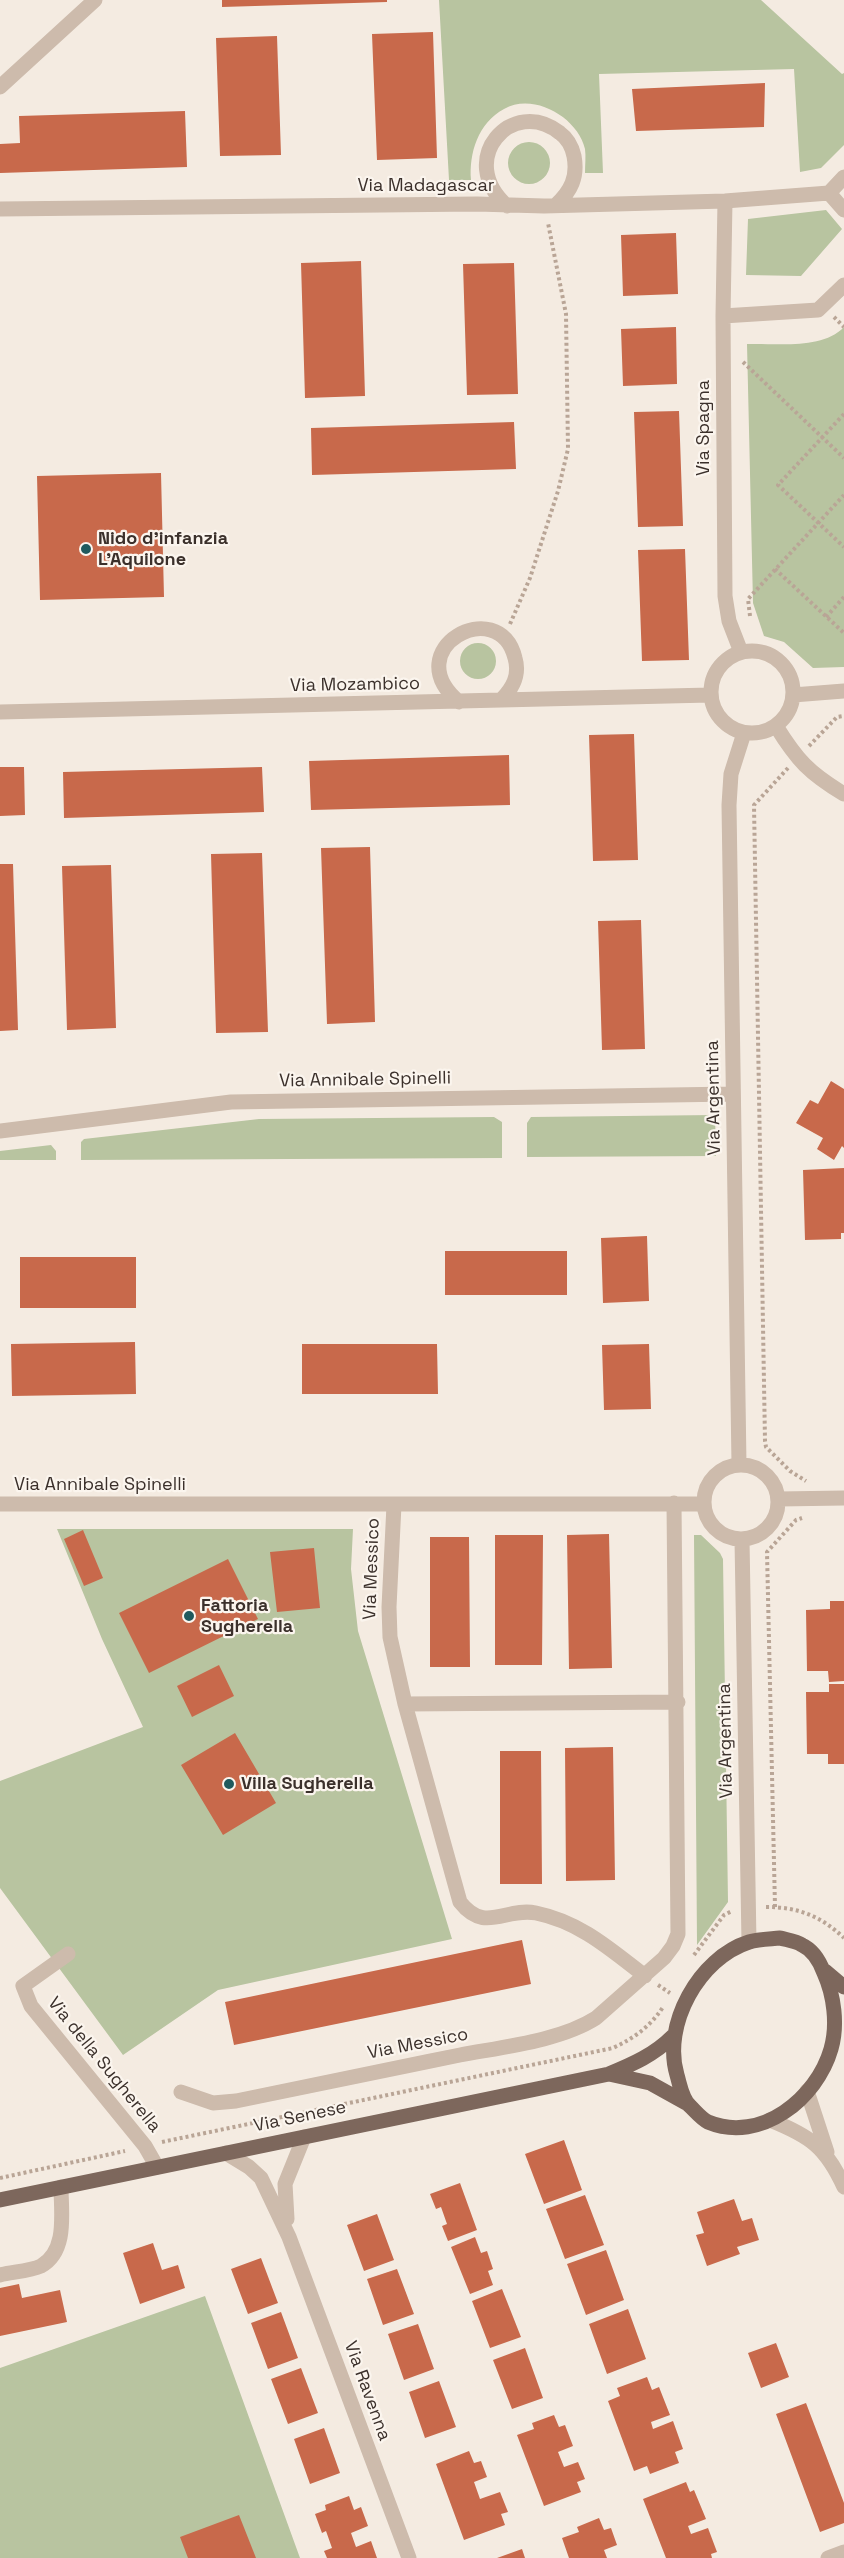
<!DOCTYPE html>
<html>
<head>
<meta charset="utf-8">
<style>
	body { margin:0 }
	canvas { display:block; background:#f4ebe1 }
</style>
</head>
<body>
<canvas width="844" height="2558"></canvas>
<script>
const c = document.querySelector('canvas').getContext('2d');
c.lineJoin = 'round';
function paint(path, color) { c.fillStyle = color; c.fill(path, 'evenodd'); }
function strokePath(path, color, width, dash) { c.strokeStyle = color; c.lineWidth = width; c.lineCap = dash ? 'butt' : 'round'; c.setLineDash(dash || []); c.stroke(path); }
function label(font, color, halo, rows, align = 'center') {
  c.font = font + ' "Space Grotesk",sans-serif'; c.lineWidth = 4.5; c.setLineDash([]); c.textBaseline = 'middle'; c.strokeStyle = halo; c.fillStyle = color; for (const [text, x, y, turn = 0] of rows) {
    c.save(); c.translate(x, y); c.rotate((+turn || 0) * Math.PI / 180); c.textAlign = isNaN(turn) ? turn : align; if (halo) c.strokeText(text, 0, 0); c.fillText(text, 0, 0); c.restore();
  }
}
const green = new Path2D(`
	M439,0H761L842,74L844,73V145L821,168L800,172L794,69L599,74L603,173H585C585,165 586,156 585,149C578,118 534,92 504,109C478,123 469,153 471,180H449Z
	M508 163a21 21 0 1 1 42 0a21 21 0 1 1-42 0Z
	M826,210L842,229L801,276L746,275L748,219Z
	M844,327V667L813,668L784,642L764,636L753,603L747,344C778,343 822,350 844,327Z
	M460 661a18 18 0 1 1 36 0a18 18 0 1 1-36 0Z
	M715,1115L716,1156L527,1157V1123L531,1117Z
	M494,1117L502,1122V1158L81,1160V1142L84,1139L259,1119Z
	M51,1145L56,1151V1160H0V1151Z
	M57,1529H353L351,1569L358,1631L452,1939L218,1990L123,2055L0,1888V1781L143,1727L102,1639Z
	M694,1535H701L720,1553L723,1559L728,1902L697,1945Z
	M205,2296L300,2558H0V2368Z`);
const building = new Path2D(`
	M222,0H387V2L222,7Z
	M433,32L437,158L377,160L372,34Z
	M277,36L281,155L220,156L216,38Z
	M765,83L764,127L636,131L632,89Z
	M185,111L187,167L0,173V144L20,143L19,116Z
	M676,233L678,294L623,296L621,235Z
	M361,261L365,396L305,398L301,263Z
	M514,263L518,394L467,395L463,264Z
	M676,327L677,384L623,386L621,329Z
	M679,411L683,526L638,527L634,412Z
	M514,422L516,469L312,475L311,428Z
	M161,473L164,597L40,600L37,476Z
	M685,549L689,660L642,661L638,550Z
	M634,734L638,860L593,861L589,735Z
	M509,755L510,805L311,810L309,761Z
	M0,767H24L25,815L0,816Z
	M262,767L264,812L64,818L63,772Z
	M370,847L375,1022L327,1024L321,848Z
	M262,853L268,1032L216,1033L211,854Z
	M0,864H13L18,1030L0,1031Z
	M111,865L116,1028L67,1030L62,866Z
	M641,920L645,1049L602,1050L598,921Z
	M831,1081L844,1089V1148L842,1146L834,1160L817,1149L823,1138L796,1123L810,1100L818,1104Z
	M844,1168V1233H841V1239L805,1240L803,1170Z
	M647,1236L649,1301L603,1303L601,1238Z
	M445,1251H567V1295H445Z
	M20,1257H136V1308H20Z
	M135,1342L136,1394L12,1396L11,1344Z
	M302,1344H437L438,1394H302Z
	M649,1344L651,1409L604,1410L602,1345Z
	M83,1530L103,1578L84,1586L64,1539Z
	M609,1534L612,1668L569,1669L567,1535Z
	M495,1535H543L542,1665H495Z
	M430,1537H469L470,1667H430Z
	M314,1548L320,1608L277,1612L270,1552Z
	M228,1559L258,1619L149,1673L119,1613Z
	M830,1601H844V1681L829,1682L828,1671H807L806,1610L830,1609Z
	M219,1665L234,1696L192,1717L177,1686Z
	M829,1684H844V1764H828V1754H807L806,1692H829Z
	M235,1733L276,1803L223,1835L181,1765Z
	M613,1747L615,1880L566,1881L565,1748Z
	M500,1751H541L542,1884H500Z
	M522,1940L531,1984L234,2045L225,2002Z
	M564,2140L582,2190L544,2204L525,2154Z
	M460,2183L477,2230L448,2241L442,2226L447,2224L441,2207L436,2209L430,2194Z
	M585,2195L604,2245L565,2259L546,2209Z
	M734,2199L742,2221L752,2218L759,2240L737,2247L740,2254L707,2266L696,2235L704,2233L697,2212Z
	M377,2214L394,2260L364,2271L347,2225Z
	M475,2237L481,2253L487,2251L493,2269L488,2271L493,2285L470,2294L451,2247Z
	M153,2243L162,2270L178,2265L185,2288L140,2304L123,2253Z
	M606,2250L624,2300L586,2315L567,2264Z
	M261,2258L278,2303L248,2314L231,2269Z
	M397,2269L414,2314L383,2325L367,2279Z
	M19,2284L22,2298L60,2290L67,2322L0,2336V2288Z
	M502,2289L521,2337L490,2348L472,2301Z
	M628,2309L646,2359L607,2374L589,2324Z
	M281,2312L298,2358L268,2369L251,2323Z
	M418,2324L434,2369L404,2380L388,2334Z
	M776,2343L789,2377L761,2388L748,2353Z
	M525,2348L543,2398L512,2409L493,2360Z
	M301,2368L318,2413L288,2424L271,2379Z
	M647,2377L652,2390L659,2387L670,2415L651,2422L653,2429L673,2421L683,2449L675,2452L679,2463L650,2474L647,2466L634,2471L608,2401L620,2396L617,2388Z
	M439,2381L456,2427L425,2438L409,2392Z
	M806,2403L844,2503V2523L820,2532L776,2414Z
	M554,2415L559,2427L565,2425L573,2446L558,2452L564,2467L578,2462L585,2479L577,2482L581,2492L544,2506L517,2435L534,2429L532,2423Z
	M324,2428L340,2473L310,2484L294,2439Z
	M469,2451L474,2463L481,2461L487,2477L474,2482L480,2499L500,2492L508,2512L501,2514L505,2525L464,2540L436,2464Z
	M686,2482L690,2492L694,2490L706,2519L688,2526L691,2534L708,2528L717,2552L711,2554L712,2558H666L643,2499Z
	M349,2496L354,2510L361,2507L368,2526L351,2533L356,2547L371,2541L377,2558H327L324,2551L332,2548L326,2531L322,2533L315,2514L326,2510L325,2505Z
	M239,2515L256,2558H188L180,2537Z
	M599,2518L604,2530L611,2528L617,2545L604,2550L607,2558H569L562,2538L579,2532L577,2527Z
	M522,2549L525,2558H497Z`);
const path = new Path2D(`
	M834,317L844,327
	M743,362L844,458
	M844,414L778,485L844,547
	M775,569L844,633
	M750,616L748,599L844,495
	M826,617L844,597
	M510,624L530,578L558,491L568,449L566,314L548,223
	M809,746L837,717L844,716
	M788,768L754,805L765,1441L766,1447L790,1471L806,1481
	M766,1907C798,1907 821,1916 844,1938
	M775,1907L767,1552L796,1520L802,1518
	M694,1955L724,1915L732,1911
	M658,1985L670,1993
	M162,2142L613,2048C634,2038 650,2027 663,2007
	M0,2178L125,2151`);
const minor = new Path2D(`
	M0,87L95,0
	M829,193L844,210
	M725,201L723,316L725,596L729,621L741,652
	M507,206C455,160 512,95 560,133C567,138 572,147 574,156C578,177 571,191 556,205
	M0,209L477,204L544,206L725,201L829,193L844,177
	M723,316L818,310L844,285
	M711 692a41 41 0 1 1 82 0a41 41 0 1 1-82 0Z
	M793,695L844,691
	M459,702C396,649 499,593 515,658C520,675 513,688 501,700
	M0,712L710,695
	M776,726C797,760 809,773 844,794
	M0,1131L231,1102L733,1094
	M739,1464L729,805L731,774L744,733
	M704 1502a37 37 0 1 1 74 0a37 37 0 1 1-74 0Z
	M779,1499L844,1498
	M0,1504H704
	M394,1505L389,1607L390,1637L405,1704L460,1902C485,1934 505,1907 536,1913C580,1922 610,1949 645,1976
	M742,1540L749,1942
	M405,1704L678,1702
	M68,1954L23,1986L31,2006L145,2146L157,2167
	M807,2091L827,2152
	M181,2092L213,2103L236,2101C310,2086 385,2070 460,2055C502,2047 560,2041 596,2018L664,1958L673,1946L678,1934L674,1503
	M770,2120C810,2136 826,2147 844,2187
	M226,2153L249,2167L261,2178L289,2237L409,2558
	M287,2219L285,2184L304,2137
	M0,2275C12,2272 30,2271 41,2266C68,2251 61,2212 61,2187
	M828,2558L844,2552`);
const major = new Path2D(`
	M780,1938C787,1940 796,1941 802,1945C813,1950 820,1962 824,1973C834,1995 838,2025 831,2049C817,2098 761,2144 708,2122C702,2119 696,2112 691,2107C682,2100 680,2085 677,2075C662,2025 699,1958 749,1942C758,1939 770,1939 780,1938Z
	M825,1971L844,1987
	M609,2074L650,2083L686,2103
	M0,2200L609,2074C633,2064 654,2055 673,2036`);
const markers = [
	[86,549,6,"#1f5a5e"],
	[189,1616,6,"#1f5a5e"],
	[229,1784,6,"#1f5a5e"]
];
const streetNames = [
	["Via Madagascar",426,186],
	["Via Spagna",704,428,-90],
	["Via Mozambico",355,685,-1],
	["Via Annibale Spinelli",365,1080,-1],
	["Via Argentina",714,1098,-91],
	["Via Annibale Spinelli",100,1485],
	["Via Messico",372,1569,-88],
	["Via Argentina",726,1741,-91],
	["Via Messico",418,2044,-11],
	["Via della Sugherella",104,2065,51],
	["Via Senese",300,2117,-12],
	["Via Ravenna",367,2391,70]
];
const poiNames = [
	["Nido d'infanzia",98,539],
	["L'Aquilone",98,560],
	["Fattoria",201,1606],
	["Sugherella",201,1627],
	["Villa Sugherella",241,1784]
];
paint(green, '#b8c4a0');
paint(building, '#c8694b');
strokePath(path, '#b9a596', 4, [3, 3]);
strokePath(minor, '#cdbbac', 15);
strokePath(major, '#7d675c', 15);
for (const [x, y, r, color] of markers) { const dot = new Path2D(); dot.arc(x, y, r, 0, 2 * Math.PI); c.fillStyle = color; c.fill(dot); strokePath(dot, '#fbf5ee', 2); }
label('18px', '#3b302b', '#fbf5ee', streetNames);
label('bold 18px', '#3b302b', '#fbf5ee', poiNames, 'left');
</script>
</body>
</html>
